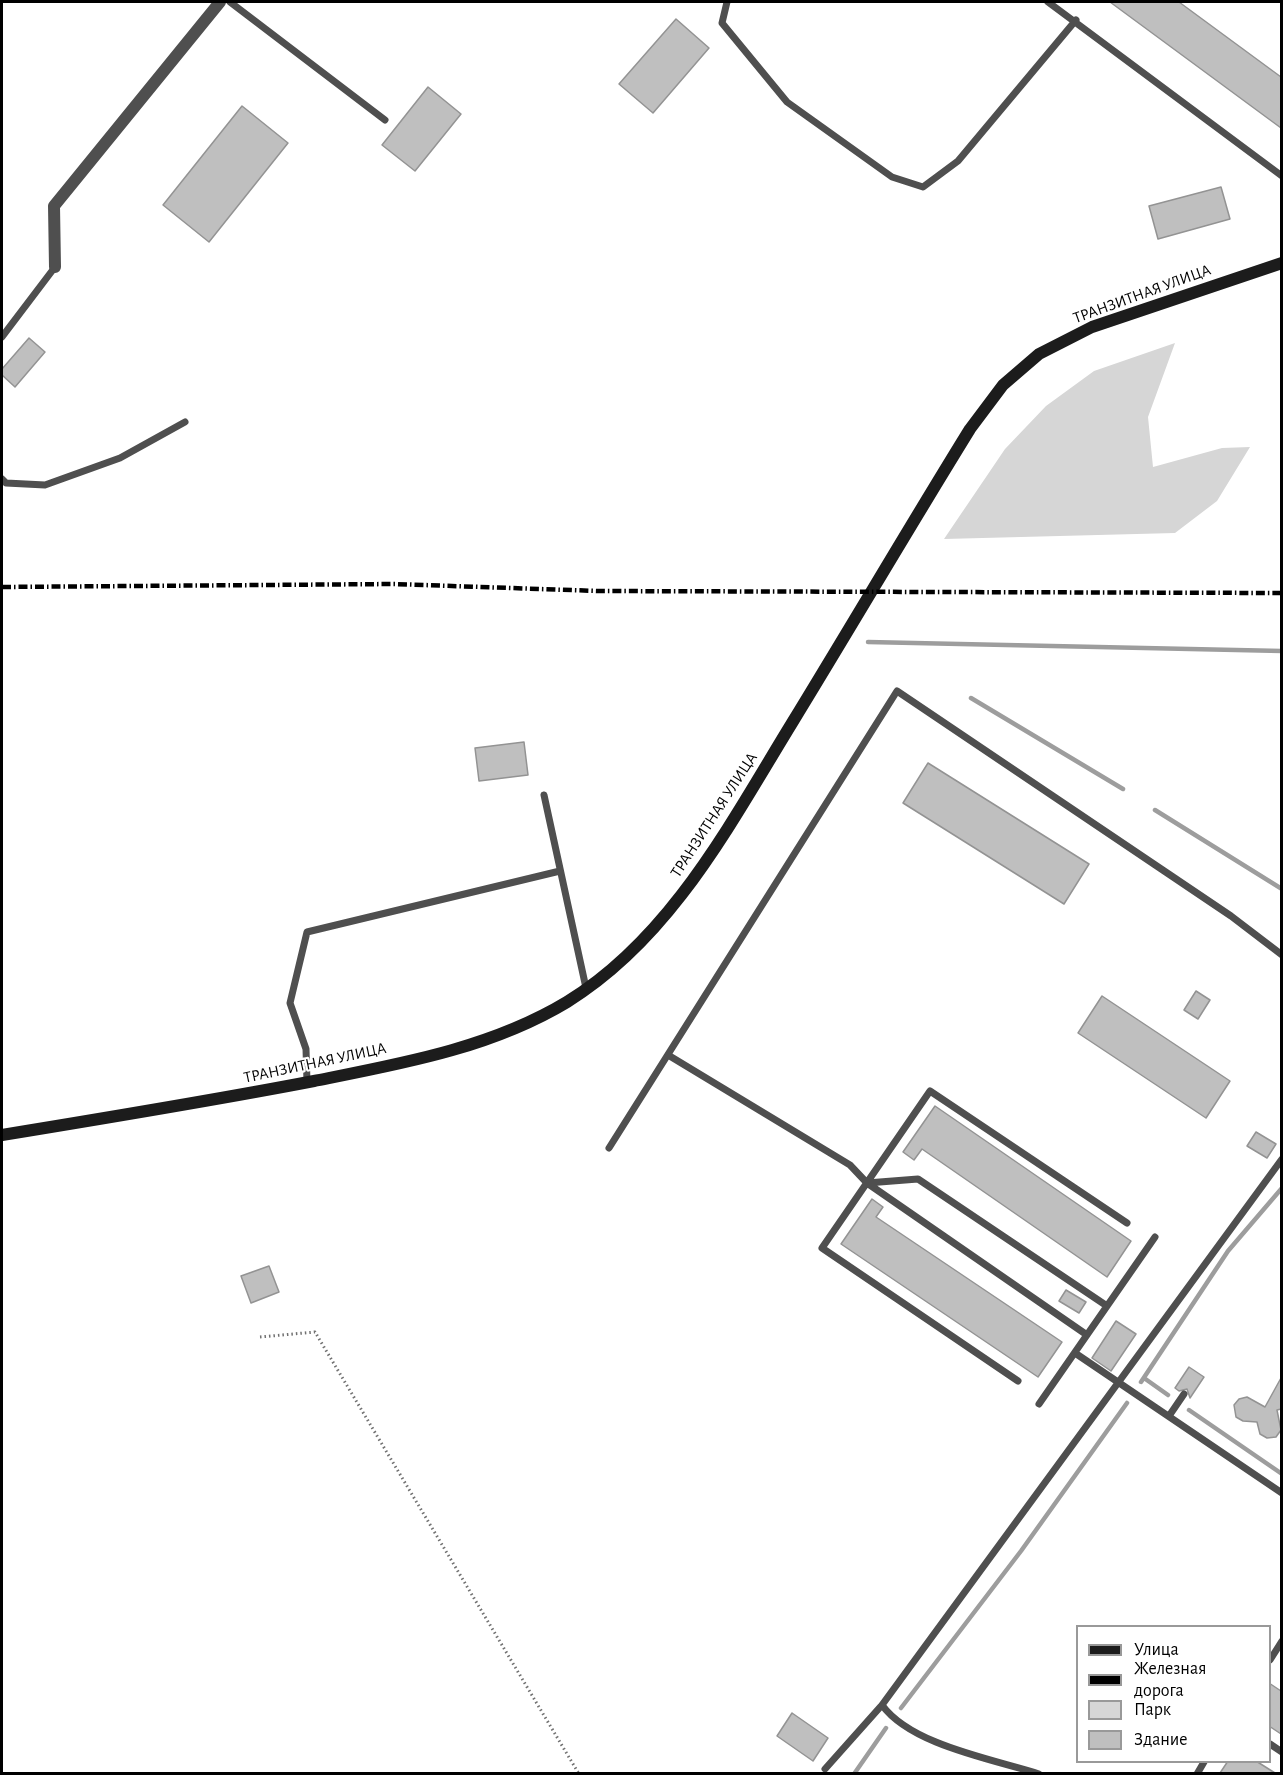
<!DOCTYPE html>
<html>
<head>
<meta charset="utf-8">
<style>
	body { margin:0 }
	#map { position:relative; width:1283px; height:1775px; overflow:hidden; background:#fff; font-family:"Alegreya Sans",sans-serif }
	canvas { display:block }
	.frame { position:absolute; inset:0; border:3px solid #000; pointer-events:none }
	.legend { position:absolute; left:1076px; top:1625px; width:195px; height:138px; box-sizing:border-box; background:#fff; border:2px solid #999; margin:0; padding:8px 10px; list-style:none; font-size:18px; color:#000 }
	.legend li { display:flex; align-items:center; gap:12px; height:30px }
	.legend b { width:30px; border:2px solid #999 }
</style>
</head>
<body>
<div id="map">
<canvas width="1283" height="1775"></canvas>
<div class="frame"></div>
<ul class="legend">
<li><b style="height:8px;background:#1c1c1c"></b>Улица</li>
<li><b style="height:8px;background:#000"></b>Железная дорога</li>
<li><b style="height:16px;background:#d6d6d6"></b>Парк</li>
<li><b style="height:16px;background:#bfbfbf"></b>Здание</li>
</ul>
</div>
<script>
const c = document.querySelector('canvas').getContext('2d');
c.lineJoin = 'round';
function paint(path, color) { c.fillStyle = color; c.fill(path, 'evenodd'); }
function strokePath(path, color, width, dash) { c.strokeStyle = color; c.lineWidth = width; c.lineCap = dash ? 'butt' : 'round'; c.setLineDash(dash || []); c.stroke(path); }
function label(font, color, halo, rows, align = 'center') {
  c.font = font + ' "Alegreya Sans",sans-serif'; c.lineWidth = 4.5; c.setLineDash([]); c.textBaseline = 'middle'; c.strokeStyle = halo; c.fillStyle = color; for (const [text, x, y, turn = 0] of rows) {
    c.save(); c.translate(x, y); c.rotate((+turn || 0) * Math.PI / 180); c.textAlign = isNaN(turn) ? turn : align; if (halo) c.strokeText(text, 0, 0); c.fillText(text, 0, 0); c.restore();
  }
}
const green = new Path2D(`
	M1175,343L1148,417L1153,467L1222,448L1250,447L1217,501L1175,533L944,539L1005,449L1046,406L1094,371Z`);
const stream = new Path2D(`
	M868,642L1282,651
	M971,698L1123,789
	M1155,810L1282,889
	M1144,1378L1168,1395
	M1141,1382L1228,1251L1282,1188
	M1189,1410L1282,1474
	M901,1708L1021,1551L1127,1403
	M854,1774L886,1728`);
const building = new Path2D(`
	M1110,2H1179L1281,77V128Z
	M676,19L709,48L653,113L619,84Z
	M428,87L461,114L415,171L382,145Z
	M242,106L288,143L209,242L163,205Z
	M1221,187L1230,219L1158,239L1149,206Z
	M29,338L45,352L15,387L2,375V369Z
	M524,742L528,775L479,781L475,748Z
	M928,763L1089,864L1064,904L903,803Z
	M1196,991L1210,1000L1198,1019L1184,1010Z
	M1102,996L1230,1081L1206,1118L1078,1033Z
	M935,1106L1131,1241L1107,1277L922,1149L914,1160L903,1152Z
	M1256,1132L1276,1144L1267,1158L1247,1146Z
	M872,1199L883,1207L876,1217L1062,1342L1038,1377L841,1244Z
	M269,1266L279,1292L251,1303L241,1276Z
	M1066,1290L1086,1302L1079,1313L1059,1301Z
	M1116,1321L1136,1334L1111,1371L1092,1358Z
	M1189,1367L1204,1377L1190,1398L1187,1389L1179,1391L1175,1388Z
	M1281,1378V1409L1277,1410L1281,1430L1276,1437L1267,1438L1260,1434L1257,1422L1243,1421L1236,1417L1234,1405L1239,1399L1247,1397L1265,1407Z
	M1269,1683L1281,1691V1734L1269,1726Z
	M792,1713L828,1738L813,1761L777,1736Z
	M1228,1761H1256L1275,1773H1220Z`);
const path = new Path2D(`
	M260,1337L315,1332L579,1774`);
const service = new Path2D(`
	M230,2L385,120
	M727,2L722,23L787,102L892,177L923,187L958,161L1076,20
	M1048,2L1282,176
	M2,337L55,267
	M2,479L6,483L45,485L120,458L185,422
	M544,795L586,988
	M668,1055L850,1165L867,1183L1087,1335
	M307,1082L306,1049L290,1003L307,932L560,871
	M609,1148L897,691L1231,916L1282,955
	M867,1183L918,1179L1107,1306
	M1075,1353L1282,1493
	M1018,1381L822,1248L930,1091L1127,1223
	M1039,1404L1155,1237
	M1169,1416L1184,1394
	M1270,1660L1282,1641
	M882,1705C911,1745 992,1759 1039,1774
	M1270,1744L1282,1752
	M825,1769L882,1705L1282,1159
	M1197,1774L1204,1762`);
const minor = new Path2D(`
	M55,267L54,206L220,2`);
const secondary = new Path2D(`
	M2,1135C106,1118 210,1101 314,1081C400,1064 491,1048 567,1002C671,938 730,824 792,723C852,625 910,526 970,429L1003,385L1039,354L1092,327L1282,263`);
const rail = new Path2D(`
	M2,587L394,584L598,591L1282,593`);
const streetNames = [
	["ТРАНЗИТНАЯ УЛИЦА",1142,294,-20],
	["ТРАНЗИТНАЯ УЛИЦА",714,815,-57],
	["ТРАНЗИТНАЯ УЛИЦА",315,1063,-12]
];
paint(green, '#d6d6d6');
strokePath(stream, '#9d9d9d', 4.5);
paint(building, '#bfbfbf');
strokePath(building, '#939393', 1.5);
strokePath(path, '#717171', 3, [1.5, 3]);
strokePath(service, '#4f4f4f', 7);
strokePath(minor, '#4f4f4f', 12);
strokePath(secondary, '#1c1c1c', 12);
strokePath(rail, '#000', 4.5, [9, 3, 1.5, 3]);
label('16px', '#000', '#fff', streetNames);
</script>
</body>
</html>
